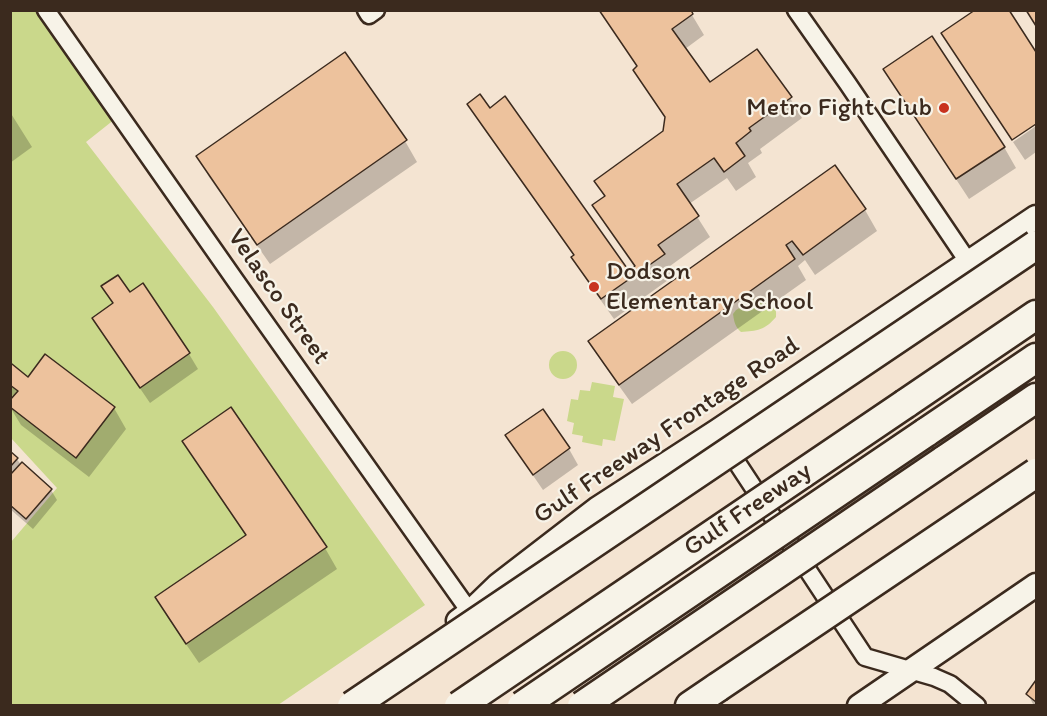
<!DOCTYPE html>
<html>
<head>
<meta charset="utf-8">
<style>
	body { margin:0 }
	#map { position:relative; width:1047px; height:716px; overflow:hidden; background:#f4e4d2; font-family:Itim,sans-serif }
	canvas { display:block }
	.frame { position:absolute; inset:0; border:12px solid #3b2a1e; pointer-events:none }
</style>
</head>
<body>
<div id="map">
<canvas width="1047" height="716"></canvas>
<div class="frame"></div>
</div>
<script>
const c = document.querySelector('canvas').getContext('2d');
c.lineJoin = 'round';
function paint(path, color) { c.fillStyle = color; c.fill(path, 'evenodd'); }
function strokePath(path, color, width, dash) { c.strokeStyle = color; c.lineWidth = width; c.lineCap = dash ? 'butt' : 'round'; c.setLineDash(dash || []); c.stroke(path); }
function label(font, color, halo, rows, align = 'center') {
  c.font = font + ' Itim,sans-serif'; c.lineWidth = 4.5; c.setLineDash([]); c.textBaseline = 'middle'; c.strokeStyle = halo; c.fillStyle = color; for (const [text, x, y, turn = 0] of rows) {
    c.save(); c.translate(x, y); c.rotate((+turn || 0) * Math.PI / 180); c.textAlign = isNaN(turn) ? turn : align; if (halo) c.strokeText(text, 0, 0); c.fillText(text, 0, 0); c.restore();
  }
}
const green = new Path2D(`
	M11,11H37L115,119L86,142L213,307L425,605L278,705H11V542L57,488L11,438Z
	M758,297C772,296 777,304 776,317C765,330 757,331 741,332C735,327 734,321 733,314L736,310Z
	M549 365a14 14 0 1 1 28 0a14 14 0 1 1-28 0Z
	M592,382L615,386L613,397L624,399L615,441L603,439L602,446L582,442L583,436L572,434L574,423L567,421L571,399L578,400L580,390L590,391Z`);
const shadow = new Path2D(`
	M599,10H689L704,35L685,49L710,84L790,98L802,118L760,149L762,153L748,163L756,177L736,191L727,178L689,204L710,237L670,266L675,275L614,319L585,278L573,257L574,256L481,125L469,104L628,273L635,268L606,226L594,206L605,198L596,181L664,132L666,119L647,91L638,68Z
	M1007,10L1036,55V122L1011,139L955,54L943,34Z
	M897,89L1004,147L1016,168L969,199Z
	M10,112L32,147L10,163Z
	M1036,126V152L1025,160L1013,142Z
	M405,141L417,162L270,264L209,177L198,157Z
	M834,167L865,210L877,231L815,275L805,260L798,266L806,280L632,404L602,362L590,342Z
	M142,285L189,354L198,369L150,403L103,334L114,304Z
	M10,368L28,379L114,408L126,429L89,477L21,425L10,407L14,398L10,392Z
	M231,409L325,548L337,569L199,663L168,618L157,598L246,536L196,462L184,441Z
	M542,411L569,449L578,465L543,490L517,452L507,436Z
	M10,453L17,459L21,465L51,490L57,500L33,529L10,509Z
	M1036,683V706H1034L1028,694Z`);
const building = new Path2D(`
	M599,10H691L693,14L672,29L710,82L757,49L792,97L749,128L751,131L736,143L745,156L724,172L714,158L677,184L699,216L658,245L665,254L601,299L571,257L574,255L467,104L480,94L490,108L505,96L629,271L635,266L592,205L605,196L594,181L663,131L665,117L633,70L637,66Z
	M975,10H1009L1036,52V124L1012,140L941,33Z
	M1026,10H1036V26Z
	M932,36L1005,147L956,179L883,69Z
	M345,52L407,140L257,245L196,156Z
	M835,165L866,209L803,255L792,241L786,245L795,259L619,385L588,341Z
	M118,275L130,292L143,283L190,353L140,388L92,318L113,303L101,286Z
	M45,354L115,407L76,458L10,407V400L18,391L10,385V365L12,364L28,377Z
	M231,407L327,547L186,644L155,597L246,535L182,441Z
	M543,409L570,448L533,475L505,435Z
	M10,451L18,458L10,467Z
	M22,462L52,489L26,519L10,505V475Z
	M1036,680V702L1026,694Z`);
const street = new Path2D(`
	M46,10L235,280L470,612
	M366,10L369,15L376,10
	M796,10L848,84L969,263
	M726,446L865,657L934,677L950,684L977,706`);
const secondary = new Path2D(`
	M458,621L470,612L498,585L598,508L717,431L1036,217
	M859,706L1036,585`);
const highway = new Path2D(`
	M905,404L1036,315
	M925,433L1036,358
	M943,461L1036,398
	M690,706L718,687`);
const highwayBridge = new Path2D(`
	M718,687L1036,473
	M352,706L1036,245
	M459,706L905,404
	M522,706L925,433
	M582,706L943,461`);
const markers = [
	[944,108,6,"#c8321e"],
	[594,287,6,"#c8321e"]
];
const poiNames = [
	["Metro Fight Club",932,108],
	["Dodson",606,272,"left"],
	["Elementary School",606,302,"left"]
];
const streetNames = [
	["Velasco Street",278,297,55],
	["Gulf Freeway Frontage Road",667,431,-34],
	["Gulf Freeway",748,510,-34]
];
paint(green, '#cad88b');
paint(shadow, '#0003');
paint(building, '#edc29d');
strokePath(building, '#3b2a1e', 1.5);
strokePath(street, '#3b2a1e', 21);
strokePath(secondary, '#3b2a1e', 27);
strokePath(highway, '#3b2a1e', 33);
strokePath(street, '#f7f3e8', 16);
strokePath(secondary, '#f7f3e8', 22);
strokePath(highway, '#f7f3e8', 28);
strokePath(highwayBridge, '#3b2a1e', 33, []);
strokePath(highwayBridge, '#f7f3e8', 28);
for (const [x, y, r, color] of markers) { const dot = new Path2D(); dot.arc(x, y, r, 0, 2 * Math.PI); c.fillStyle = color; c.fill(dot); strokePath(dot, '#f7f3e8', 2); }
label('26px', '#3b2a1e', '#f7f3e8', poiNames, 'right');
label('26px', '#3b2a1e', '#f7f3e8', streetNames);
</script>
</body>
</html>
